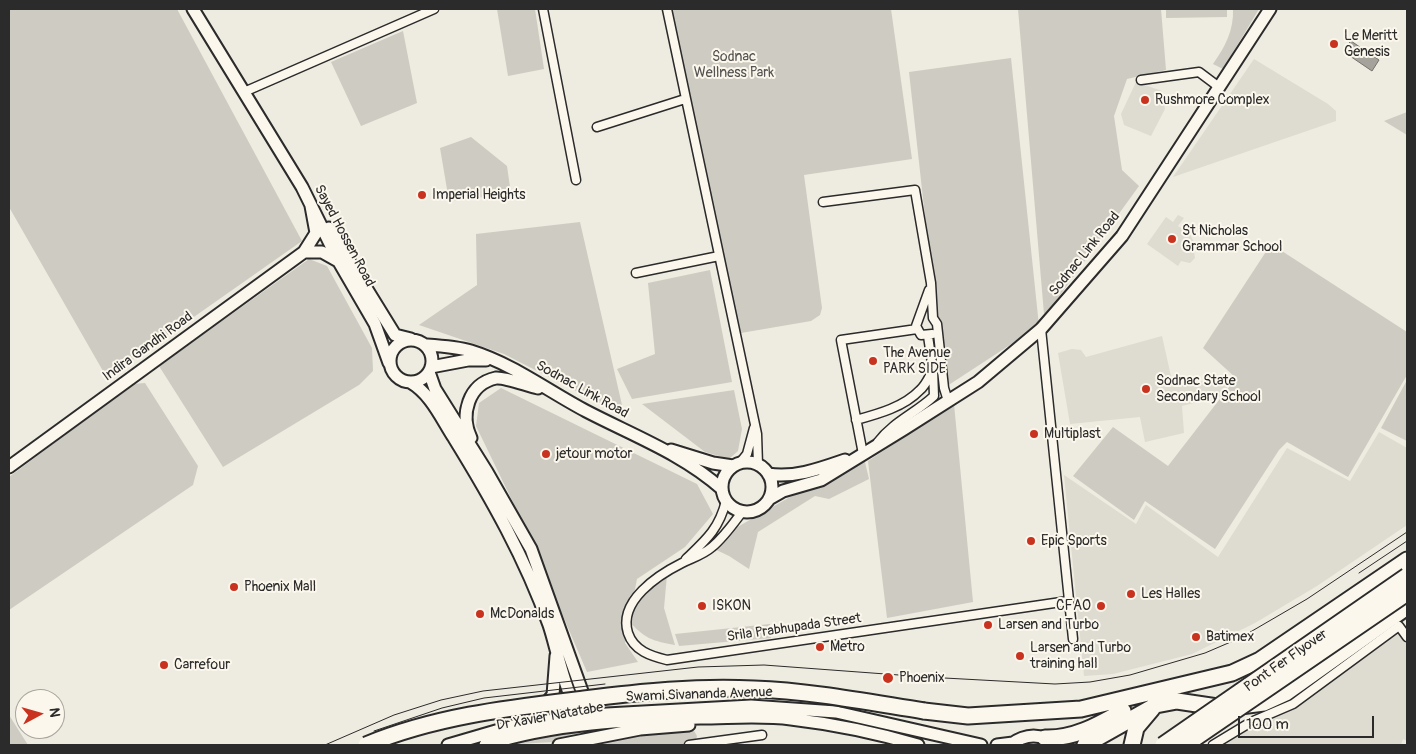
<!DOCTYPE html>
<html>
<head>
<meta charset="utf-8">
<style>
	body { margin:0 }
	#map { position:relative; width:1416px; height:754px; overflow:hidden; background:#eeebe0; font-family:Pangolin,sans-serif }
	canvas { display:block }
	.frame { position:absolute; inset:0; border:10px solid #2b2b2b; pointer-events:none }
	.north { position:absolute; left:15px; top:689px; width:50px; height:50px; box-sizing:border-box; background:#fbf7ec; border:1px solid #a8a59f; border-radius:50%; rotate:84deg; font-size:14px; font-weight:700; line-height:20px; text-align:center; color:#2b2b2b }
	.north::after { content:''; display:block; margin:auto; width:18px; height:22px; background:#c8321e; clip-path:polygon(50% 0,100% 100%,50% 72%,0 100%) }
	.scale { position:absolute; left:1238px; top:716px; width:136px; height:22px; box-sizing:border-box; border:2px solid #2b2b2b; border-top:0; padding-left:6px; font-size:15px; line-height:18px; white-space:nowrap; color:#2b2b2b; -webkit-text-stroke:4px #fbf7ec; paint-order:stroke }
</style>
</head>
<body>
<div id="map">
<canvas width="1416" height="754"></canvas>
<div class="frame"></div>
<div class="north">N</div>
<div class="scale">100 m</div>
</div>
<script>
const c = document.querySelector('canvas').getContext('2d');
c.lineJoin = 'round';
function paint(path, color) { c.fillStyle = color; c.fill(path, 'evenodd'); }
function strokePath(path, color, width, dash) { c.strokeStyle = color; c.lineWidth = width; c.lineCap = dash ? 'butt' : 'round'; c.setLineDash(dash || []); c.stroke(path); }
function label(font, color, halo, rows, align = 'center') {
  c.font = font + ' Pangolin,sans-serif'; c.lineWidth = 4; c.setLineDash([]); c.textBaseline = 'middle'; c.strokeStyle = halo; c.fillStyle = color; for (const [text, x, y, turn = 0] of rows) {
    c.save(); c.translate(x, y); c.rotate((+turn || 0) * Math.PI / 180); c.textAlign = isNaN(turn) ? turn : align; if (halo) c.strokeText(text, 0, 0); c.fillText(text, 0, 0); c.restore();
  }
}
const built = new Path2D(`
	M1254,59L1328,104L1336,111V121L1173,177Z
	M1136,82L1162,91L1165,109L1151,136L1124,125L1121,114Z
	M1178,215L1184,218L1178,226L1190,234L1194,243L1190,248L1194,252L1195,258L1190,263L1181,261L1178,266L1147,244L1166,217L1173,222Z
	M1162,336L1172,381L1187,384L1224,377L1229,394L1182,406L1184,433L1145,442L1140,417L1070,424L1058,353L1072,349L1081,350L1086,357Z
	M1379,432L1407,448V525L1317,586L1255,623L1192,654L1113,674L1084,676L1064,475L1136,524L1146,505L1218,557L1287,448L1350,481Z
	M1407,624V741L1403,739L1401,745H1222L1276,714Z`);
const green = new Path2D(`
	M9,9H177L302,241L107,378L9,207Z
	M497,9H535L544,69L508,76Z
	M667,9H891L912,159L804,175L822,308L820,315L811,321L735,334Z
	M1018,9H1161L1166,70L1127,79L1114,116L1122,170L1139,186L1055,302L1044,314Z
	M1166,9H1227V17L1166,18Z
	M1233,9H1259L1223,69L1213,64C1225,47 1234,30 1233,9Z
	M403,31L417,103L361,126L331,62Z
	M1011,58L1039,326L944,388L909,72Z
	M1407,112V135L1384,121Z
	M471,137L507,166L511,194L449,201L440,148Z
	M580,222L622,405L625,416L504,354L419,325L477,285L476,234Z
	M1271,244L1407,332V375L1348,477L1287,442L1279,450L1215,549L1145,501L1134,520L1073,476L1113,427L1168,466L1236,378L1203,348Z
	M309,259L327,266L372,348L373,371L359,385L223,467L159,366Z
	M710,270L732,382L632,399L617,369L655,354L648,283Z
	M1407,380V441L1381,428Z
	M145,383L198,466L193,485L9,610V477L133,384Z
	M501,388L697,484L713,514L685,547L637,579L630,614L636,600L667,575L664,608L675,645C652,641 644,638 629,621L625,643L638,662L587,672L522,521L476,426L479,403Z
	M734,390L742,429L738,451L729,459L705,452L642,404Z
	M954,404L973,602L887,618L868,461Z
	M864,458L869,479L829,499L815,496L758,532L749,569L729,556L706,545L790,497L819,485Z
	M770,624L771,638L679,646L675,634Z
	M9,715L28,745H9Z
	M646,724L574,741L497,745L565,732Z
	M693,729L697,736L695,743L676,745H583L646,733Z`);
const water = new Path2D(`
	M1351,41L1379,60L1372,71L1344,52Z`);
const street = new Path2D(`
	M543,9L576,180
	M667,9L757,434L758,465
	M1141,80L1199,72L1219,87
	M244,92L434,9
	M597,127L685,99
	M823,202L915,190L931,283L933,318L937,324L944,388L948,401
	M636,273L719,256
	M929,290L916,326L921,335L932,334
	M1041,329L1073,639
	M856,420C878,414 904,407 920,390C926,385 929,377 933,370
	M878,442C893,422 916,413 934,396L933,370L928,336
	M863,454L841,340L917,329
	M739,464L747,454L754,428
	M742,512C733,524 724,537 712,547C703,555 692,558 682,563C658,575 618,601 628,633C634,651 651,656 667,660L1068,601
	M686,559C706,540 719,529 726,501
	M689,745L762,735
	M1213,745L1251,722L1293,704L1399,626L1407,637`);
const secondary = new Path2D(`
	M193,9L302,187L339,262L375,324L389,363
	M329,228L395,335L411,339
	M304,252H322L338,261
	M390 361a21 21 0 1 1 42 0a21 21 0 1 1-42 0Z
	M426,345C441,346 457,347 471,351C513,364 548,391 586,411C632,435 683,454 722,489
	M431,367L468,360H486
	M429,372L435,389L487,472L531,549L583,694V711L577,721
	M410,382C431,394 441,418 454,438C491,498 525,558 549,625C557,648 567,705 585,720
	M471,438C460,415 468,384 496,378C505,377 528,386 538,388
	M671,450L713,463L733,466
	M722 487a25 25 0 1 1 50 0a25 25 0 1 1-50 0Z
	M9,467L304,252L316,233L311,206
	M768,474C795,478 819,469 845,460
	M769,499L783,491L821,480L904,429L978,382L1041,329L1122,236L1270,9
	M519,722L539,711L553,695L556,656
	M448,745L513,726L562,719L607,714L751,706L836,712L981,745
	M485,745C554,723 627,720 700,718C730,718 761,715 791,719C834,724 877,733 918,745
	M559,745L640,729L689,725
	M997,745L1013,743
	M1010,745C1026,733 1041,733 1057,745`);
const highway = new Path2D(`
	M924,711L968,716L1081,709L1232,673L1260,660L1407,560
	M1045,738C1074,739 1098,725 1123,711
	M1085,745L1156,705L1177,701L1224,708L1264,703L1286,693L1407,607
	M1132,745L1136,728L1152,709`);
const tram = new Path2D(`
	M1359,573L1407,541
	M374,731L442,708L484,698L605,684
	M325,745L394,715L441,700L483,691L698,667L764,665L926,677L1055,684L1090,682L1130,675L1205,653L1240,638L1307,599L1407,532`);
const highwayBridge = new Path2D(`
	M366,745C436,716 509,708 584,699C640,692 697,686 754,689C811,691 867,702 924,711
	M1163,745L1407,576
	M1185,745L1407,593`);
const markers = [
	[1334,44,5,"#c8321e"],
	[1145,100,5,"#c8321e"],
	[422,195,5,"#c8321e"],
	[1172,239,5,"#c8321e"],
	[873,361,5,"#c8321e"],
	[1146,389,5,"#c8321e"],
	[1034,434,5,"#c8321e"],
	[546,454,5,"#c8321e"],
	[1031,541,5,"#c8321e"],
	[234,587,5,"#c8321e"],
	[1131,594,5,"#c8321e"],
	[702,606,5,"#c8321e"],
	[1101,606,5,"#c8321e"],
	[480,614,5,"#c8321e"],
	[988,625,5,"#c8321e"],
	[1196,637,5,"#c8321e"],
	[820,647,5,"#c8321e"],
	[1020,656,5,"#c8321e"],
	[164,665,5,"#c8321e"],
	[888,678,6,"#c8321e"]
];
const poiNames = [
	["Le Meritt",1344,36],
	["Genesis",1344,52],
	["Rushmore Complex",1155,100],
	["Imperial Heights",432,195],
	["St Nicholas",1182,231],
	["Grammar School",1182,247],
	["The Avenue",883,353],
	["PARK SIDE",883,369],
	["Sodnac State",1156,381],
	["Secondary School",1156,397],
	["Multiplast",1044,434],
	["jetour motor",556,454],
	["Epic Sports",1041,541],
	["Phoenix Mall",244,587],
	["Les Halles",1141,594],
	["ISKON",712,606],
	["CFAO",1091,606,"right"],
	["McDonalds",490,614],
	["Larsen and Turbo",998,625],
	["Batimex",1206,637],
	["Metro",830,647],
	["Larsen and Turbo",1030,648],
	["training hall",1030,664],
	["Carrefour",174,665],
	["Phoenix",899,678]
];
const parkNames = [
	["Sodnac",734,57],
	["Wellness Park",734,73]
];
const streetNames = [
	["Sayed Hossen Road",344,236,62],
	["Sodnac Link Road",1085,254,-51],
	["Indira Gandhi Road",148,347,-36],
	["Sodnac Link Road",582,390,29],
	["Srila Prabhupada Street",794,628,-8],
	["Pont Fer Flyover",1286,661,-35],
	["Swami Sivananda Avenue",699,695,-2],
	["Dr Xavier Natatabe",550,717,-10]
];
paint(built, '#dedbd1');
paint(green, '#cecbc2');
paint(water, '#a4a29a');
strokePath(water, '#74726e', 1);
strokePath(street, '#2b2b2b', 11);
strokePath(secondary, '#2b2b2b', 15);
strokePath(highway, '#2b2b2b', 19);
strokePath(street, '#fbf7ec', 8);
strokePath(secondary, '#fbf7ec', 11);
strokePath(highway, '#fbf7ec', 15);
strokePath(tram, '#2b2b2b', 1);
strokePath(highwayBridge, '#2b2b2b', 19, []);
strokePath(highwayBridge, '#fbf7ec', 15);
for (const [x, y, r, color] of markers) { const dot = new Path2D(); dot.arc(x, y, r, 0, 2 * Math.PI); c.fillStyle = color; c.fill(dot); strokePath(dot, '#fbf7ec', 2); }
label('14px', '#2b2b2b', '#fbf7ec', poiNames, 'left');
label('14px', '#545351', '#fbf7ec', parkNames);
label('14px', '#2b2b2b', '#fbf7ec', streetNames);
</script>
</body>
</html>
